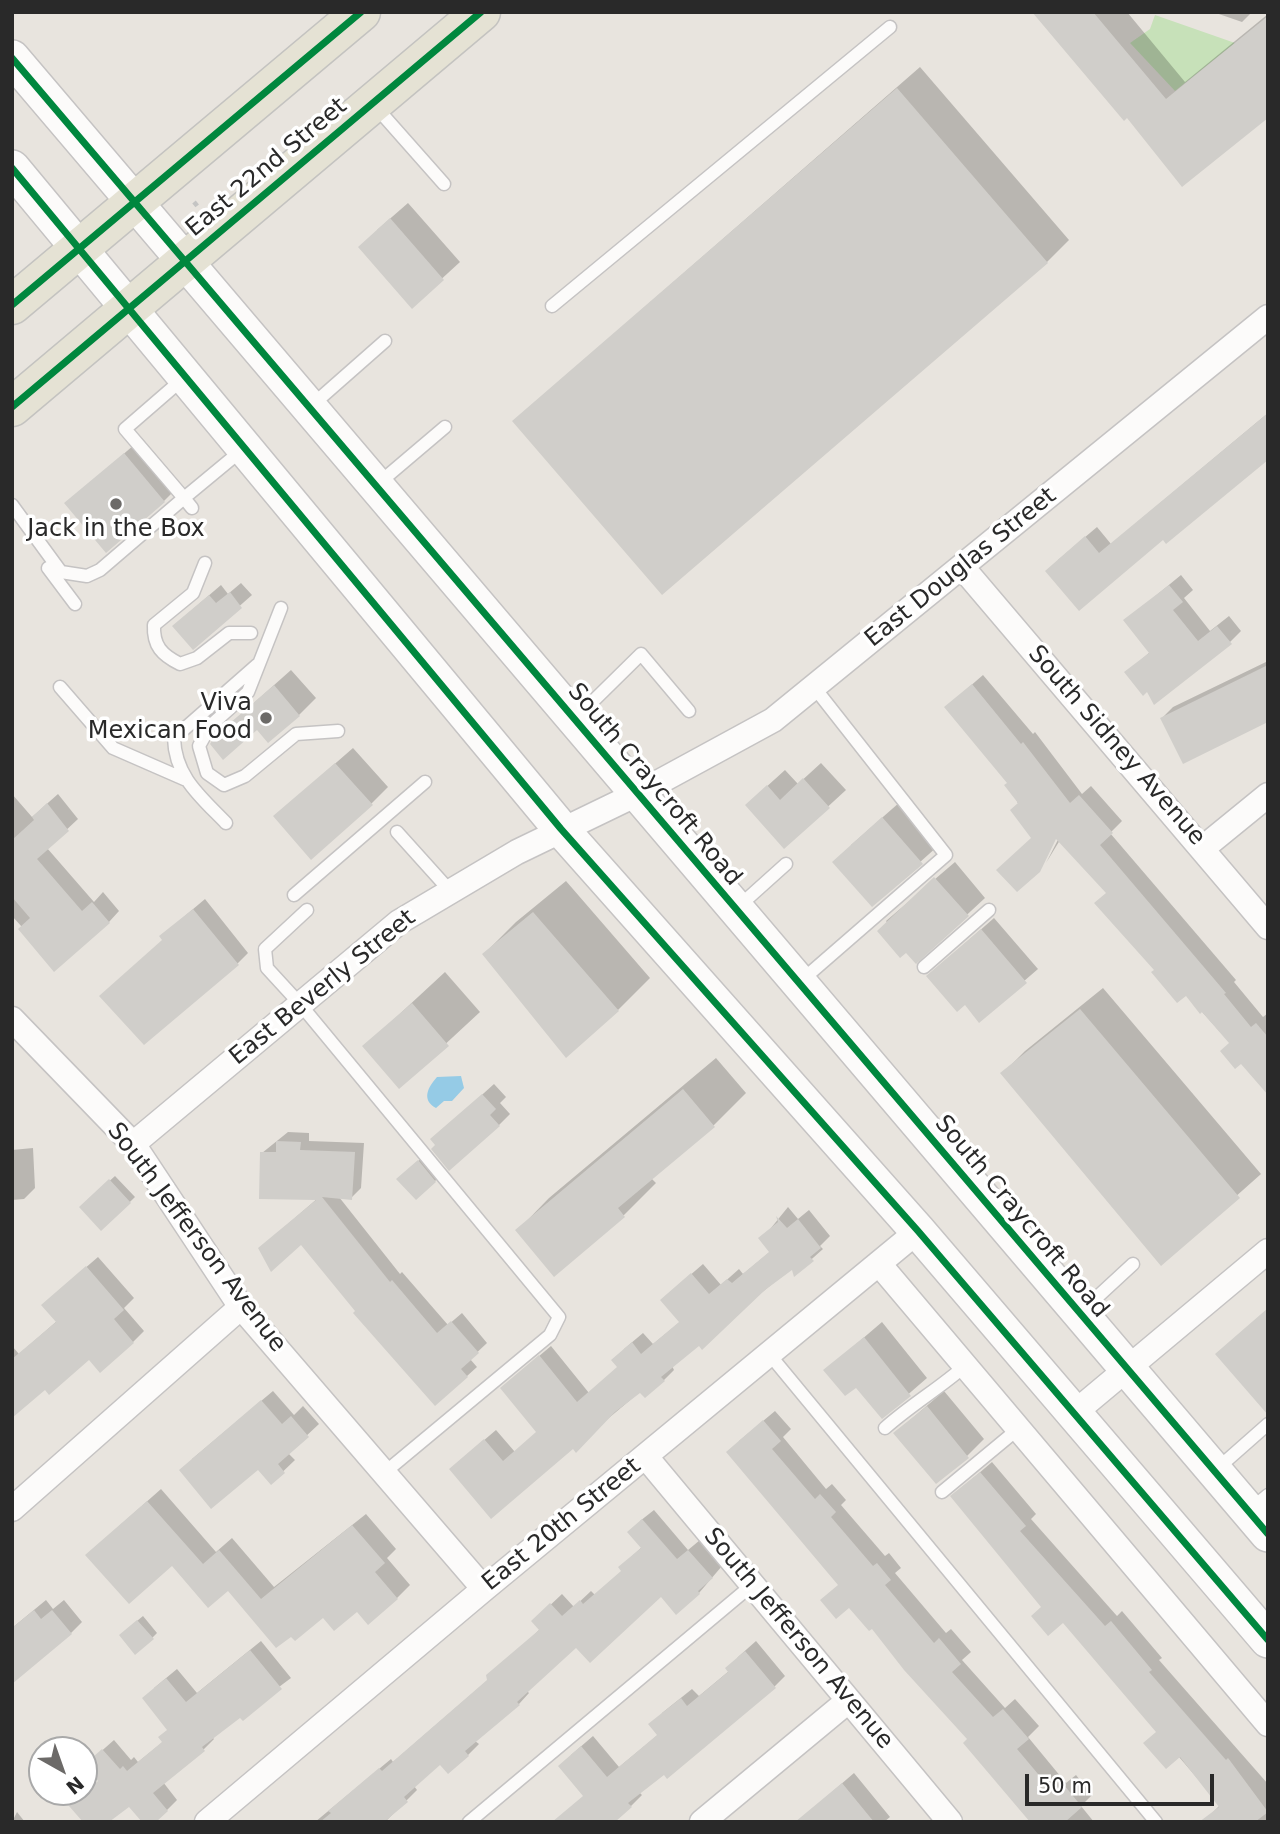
<!DOCTYPE html>
<html>
<head>
<meta charset="utf-8">
<style>
	body { margin:0 }
	#map { position:relative; width:1280px; height:1834px; overflow:hidden; background:#e8e4de; font-family:"DejaVu Sans",sans-serif }
	canvas { display:block }
	.frame { position:absolute; inset:0; border:14px solid #292929; pointer-events:none }
	.north { position:absolute; left:28px; top:1736px; width:70px; height:70px; box-sizing:border-box; background:#fff; border:2px solid #a9a9a9; border-radius:50%; rotate:140deg; font-size:19px; font-weight:700; line-height:28px; text-align:center; color:#292929 }
	.north::after { content:''; display:block; margin:auto; width:24px; height:32px; background:#6c6a68; clip-path:polygon(50% 0,100% 100%,50% 72%,0 100%) }
	.scale { position:absolute; left:1025px; top:1774px; width:189px; height:32px; box-sizing:border-box; border:4px solid #292929; border-top:0; padding-left:9px; font-size:21px; line-height:24px; white-space:nowrap; color:#292929; -webkit-text-stroke:5px #fff; paint-order:stroke }
</style>
</head>
<body>
<div id="map">
<canvas width="1280" height="1834"></canvas>
<div class="frame"></div>
<div class="north">N</div>
<div class="scale">50 m</div>
</div>
<script>
const c = document.querySelector('canvas').getContext('2d');
c.lineJoin = 'round';
function paint(path, color) { c.fillStyle = color; c.fill(path, 'evenodd'); }
function strokePath(path, color, width, dash) { c.strokeStyle = color; c.lineWidth = width; c.lineCap = dash ? 'butt' : 'round'; c.setLineDash(dash || []); c.stroke(path); }
function label(font, color, halo, rows, align = 'center') {
  c.font = font + ' "DejaVu Sans",sans-serif'; c.lineWidth = 7; c.setLineDash([]); c.textBaseline = 'middle'; c.strokeStyle = halo; c.fillStyle = color; for (const [text, x, y, turn = 0] of rows) {
    c.save(); c.translate(x, y); c.rotate((+turn || 0) * Math.PI / 180); c.textAlign = isNaN(turn) ? turn : align; if (halo) c.strokeText(text, 0, 0); c.fillText(text, 0, 0); c.restore();
  }
}
const green = new Path2D(`
	M1155,15L1235,43L1175,91L1130,43L1150,29Z`);
const water = new Path2D(`
	M461,1076L464,1088L452,1101H444L436,1108C421,1100 428,1087 437,1077Z`);
const shadow = new Path2D(`
	M1035,12H1127L1185,82L1268,14V116H1127Z
	M1213,12H1252L1242,22Z
	M920,67L1069,240L1047,262L514,421Z
	M408,203L460,262L412,306L377,230Z
	M1268,413V459L1163,538L1079,609L1058,560L1097,527L1111,544Z
	M142,438L181,484L164,501L67,503Z
	M1181,575L1193,590L1184,598L1210,631L1229,616L1241,631L1230,642L1148,689L1127,672L1150,652L1126,620Z
	M241,583L252,595L193,647L186,615L221,585L228,594Z
	M1268,661V719L1162,718L1173,707Z
	M291,670L316,698L299,715L268,741L257,728L228,726Z
	M983,675L1033,734L1035,732L1082,794L1091,786L1122,821L1110,833L1236,980L1234,982L1263,1017L1268,1013V1093L1230,1043L1186,994L1156,970L1107,893L1060,840L1046,863L1062,832L1033,838L1009,783L946,707Z
	M353,748L388,787L371,804L275,816Z
	M821,763L846,790L785,846L764,789L785,770L798,784Z
	M12,794L32,817L58,794L78,819L47,848L94,902L103,892L119,911L109,922L22,927L12,916Z
	M900,802L938,846L872,905L851,845Z
	M955,862L985,898L916,962L886,921Z
	M566,881L650,978L618,1010L484,954L516,922Z
	M205,899L248,953L237,964L164,939L173,926Z
	M994,918L1038,969L979,1020L965,1003L928,976Z
	M445,972L480,1012L399,1087L365,1046Z
	M1103,988L1261,1174L1161,1263L1003,1073L1025,1051Z
	M716,1058L746,1093L714,1125L651,1178L656,1183L624,1215L517,1231L549,1198Z
	M494,1084L506,1097L500,1103L510,1114L499,1125L444,1129Z
	M288,1132L309,1133V1141L364,1143L361,1188L351,1198L339,1197L400,1274L402,1272L448,1325L462,1313L487,1343L470,1359L477,1367L436,1404L301,1243L260,1248L318,1198L262,1153Z
	M33,1148L35,1188L24,1199L12,1200V1150Z
	M424,1156L440,1176L435,1181L403,1174Z
	M115,1176L135,1197L102,1229L81,1207Z
	M788,1207L798,1219L809,1210L830,1236L820,1246L823,1249L795,1274L793,1267L672,1366L674,1370L664,1380L641,1391L491,1517L462,1459L496,1430L515,1452L538,1432L513,1378L551,1346L589,1393L619,1366L624,1349L643,1333L653,1344L680,1322L673,1290L703,1264L721,1285L739,1269L743,1274L771,1251V1228Z
	M98,1257L134,1298L124,1308L144,1331L133,1342L89,1358L12,1409V1346L19,1354L57,1321L55,1294Z
	M882,1322L927,1378L882,1417L856,1386L826,1370Z
	M273,1391L294,1415L303,1406L319,1424L288,1453L295,1460L271,1483L258,1468L192,1459Z
	M944,1391L984,1439L967,1456L895,1433Z
	M775,1411L791,1429L783,1437L826,1489L832,1484L846,1500L841,1505L885,1556L889,1553L901,1568L895,1573L946,1633L951,1629L971,1652L962,1660L1005,1708L1015,1699L1039,1726L1028,1737L1066,1783L1076,1775L1092,1795L1081,1806L1094,1822H1032L969,1739L840,1584L739,1441Z
	M992,1462L1036,1514L1031,1519L1117,1616L1122,1611L1162,1658L1159,1660L1268,1784V1822H1212L1208,1817L1220,1805L1063,1621L1043,1606L964,1486Z
	M161,1489L216,1552L232,1538L274,1587L366,1514L396,1549L387,1558L410,1585L397,1598L323,1615L295,1639L229,1588L172,1563L100,1543Z
	M654,1510L688,1550L700,1540L722,1566L699,1593L676,1613L661,1594L576,1646L526,1690L529,1693L519,1704L475,1741L479,1744L468,1755L448,1772L440,1763L414,1786L417,1790L385,1822H315L391,1759L393,1762L489,1679L540,1629L544,1611L562,1594L574,1607L591,1591L595,1595L623,1570L620,1567L642,1547L640,1521Z
	M46,1600L53,1609L64,1600L82,1622L71,1633L12,1628Z
	M143,1616L157,1633L152,1638L126,1630Z
	M261,1641L291,1678L212,1737L214,1739L204,1749L163,1782L177,1800L167,1810L153,1822L100,1780L97,1755L114,1740L131,1760L134,1757L138,1762L164,1741L169,1729L154,1688L177,1669L197,1693Z
	M756,1641L785,1676L774,1687L639,1792L642,1795L631,1806L585,1795L571,1755L593,1736L619,1767L659,1734L662,1713L692,1689L699,1696L729,1671L738,1657Z
	M854,1773L890,1817L884,1822H797Z
	M17,1812L25,1822H12Z`);
const building = new Path2D(`
	M1032,12H1093L1166,99L1268,16V118L1182,187L1127,118L1124,121Z
	M897,88L1048,263L662,595L512,421Z
	M390,218L444,280L412,309L358,247Z
	M1268,413V460L1166,544L1163,540L1079,611L1045,571L1085,536L1099,553Z
	M124,453L165,502L106,553L64,503Z
	M1169,585L1183,602L1173,610L1198,641L1217,626L1232,644L1154,705L1147,692L1143,696L1124,672L1149,653L1123,620Z
	M230,592L242,608L193,650L172,626L209,595L216,603Z
	M1268,665V722L1183,764L1160,718Z
	M972,684L1021,744L1023,742L1070,803L1079,795L1113,833L1100,845L1226,993L1224,994L1251,1027L1256,1023L1268,1037V1095L1241,1064L1235,1069L1220,1051L1229,1043L1202,1012L1200,1014L1186,996L1177,1003L1151,972L1154,970L1094,903L1106,893L1056,839L1040,872L1017,892L996,870L1031,838L1010,810L1018,803L1004,785L1007,783L944,707Z
	M274,685L300,716L268,743L257,730L223,760L210,744L215,736Z
	M335,763L373,805L311,860L273,816Z
	M803,778L830,808L784,849L745,805L767,785L780,800Z
	M47,803L69,831L37,859L82,911L92,902L110,923L54,972L18,929L30,918L12,897V840L34,820L32,817Z
	M882,817L923,864L872,907L832,862Z
	M934,877L969,916L916,964L906,953L900,958L877,931Z
	M193,909L239,965L144,1045L99,996L162,940L159,936Z
	M533,912L619,1011L566,1058L482,954Z
	M981,929L1027,983L979,1023L965,1005L957,1012L926,976Z
	M412,1003L449,1046L399,1089L362,1046Z
	M1080,1009L1240,1198L1161,1266L1000,1073Z
	M683,1089L715,1127L618,1208L625,1217L554,1277L515,1230Z
	M482,1094L496,1109L490,1115L500,1126L449,1171L431,1149L435,1145L430,1139Z
	M276,1141L301,1142L300,1150L355,1152L352,1200L322,1197L390,1282L392,1280L437,1333L451,1321L479,1353L461,1369L468,1377L435,1406L353,1313L355,1311L301,1245L271,1272L258,1248L316,1200L259,1199L260,1152H276Z
	M418,1160L436,1182L416,1200L396,1179Z
	M109,1179L131,1203L101,1231L79,1207Z
	M776,1216L787,1228L798,1219L821,1248L810,1257L814,1261L794,1277L792,1270L765,1290L702,1350L699,1346L661,1377L665,1381L645,1398L640,1393L615,1412L576,1453L573,1449L491,1519L449,1469L484,1439L503,1461L536,1432L500,1388L539,1355L577,1402L617,1367L611,1360L632,1342L641,1354L679,1322L660,1300L691,1273L709,1294L727,1279L732,1283L769,1252L758,1238L778,1222Z
	M86,1266L124,1310L114,1319L134,1343L100,1373L89,1360L49,1395L45,1390L12,1418V1359L56,1322L41,1305Z
	M1268,1308V1415L1215,1354Z
	M864,1337L911,1396L882,1419L856,1388L845,1396L823,1370Z
	M261,1400L282,1424L291,1416L309,1437L278,1464L285,1473L271,1485L258,1470L211,1509L179,1470Z
	M927,1406L969,1458L936,1484L893,1433Z
	M763,1420L781,1441L772,1449L815,1499L820,1494L836,1512L831,1517L873,1566L877,1563L891,1580L885,1585L934,1643L939,1638L961,1664L952,1672L993,1717L1003,1709L1029,1739L1017,1749L1054,1793L1064,1785L1082,1807L1065,1822H1030L963,1743L967,1739L904,1670L872,1629L869,1631L849,1608L836,1619L820,1600L838,1585L726,1452Z
	M980,1472L1026,1526L1020,1531L1105,1626L1111,1621L1152,1670L1149,1672L1226,1760L1228,1758L1268,1812L1255,1822H1199L1219,1807L1180,1757L1166,1769L1143,1743L1156,1732L1063,1623L1048,1636L1031,1616L1041,1607L950,1496Z
	M147,1501L203,1564L219,1550L261,1599L352,1525L385,1563L375,1572L398,1599L368,1625L357,1612L334,1631L323,1618L295,1641L291,1637L276,1648L228,1591L208,1608L172,1566L129,1604L85,1555Z
	M642,1519L677,1559L688,1550L713,1578L698,1591L700,1594L676,1615L661,1597L590,1663L576,1648L517,1702L520,1705L465,1751L469,1756L448,1774L440,1765L404,1797L408,1802L384,1822H320L331,1813L328,1811L379,1768L382,1771L487,1680L486,1675L539,1630L531,1621L550,1603L562,1616L580,1600L583,1604L621,1571L618,1567L641,1548L627,1532Z
	M34,1610L41,1619L52,1610L72,1634L12,1684V1628Z
	M137,1620L154,1639L135,1655L119,1635Z
	M250,1650L282,1689L243,1721L240,1718L202,1747L205,1751L153,1793L168,1811L156,1822H142L129,1807L109,1822H83L69,1806L98,1781L84,1765L102,1749L120,1769L123,1766L127,1771L162,1742L158,1737L167,1730L142,1698L166,1678L186,1702Z
	M745,1651L776,1688L667,1779L664,1775L628,1803L632,1807L615,1822H552L583,1796L558,1766L581,1746L607,1777L657,1735L648,1724L681,1698L687,1706L728,1672L725,1668Z
	M842,1783L874,1822H795Z`);
const path = new Path2D(`
	M194,202L199,208`);
const lane = new Path2D(`
	M375,106L444,184
	M552,306L890,27
	M185,377L125,429L184,498L242,450
	M310,407L385,341
	M379,483L445,427
	M12,505L61,572L87,576L100,570L184,498L192,508
	M205,563L193,593L154,625C153,646 162,655 180,664L197,658L229,633H251
	M48,568L75,604
	M281,608L248,692L210,726L199,746L207,773L224,785L245,776L296,734L338,731
	M60,687L113,748L184,779
	M577,717L641,654L689,711
	M226,823C201,797 175,777 174,738L257,665
	M397,832L451,892
	M294,895L425,782
	M737,908L786,864
	M307,910L265,949L267,968L300,1004L559,1317L550,1335L384,1473
	M924,967L989,910
	M801,981L946,855L814,687
	M1081,1312L1133,1264
	M770,1355L1156,1822
	M885,1428C912,1404 940,1388 966,1365
	M1217,1469L1268,1424
	M942,1492L1018,1429
	M1251,1509L1268,1495
	M469,1822L752,1585`);
const street = new Path2D(`
	M962,567L1268,927
	M1203,848L1268,795
	M12,1019L133,1144L241,1307L484,1589
	M133,1144L399,922L517,852L637,794L773,720L1268,317
	M880,1265L1268,1724
	M1073,1414L1268,1251
	M646,1457L950,1822
	M12,1509L241,1307
	M207,1822L484,1589L918,1231
	M702,1822L848,1701`);
const secondary = new Path2D(`
	M12,58L1268,1534
	M12,168L561,829L918,1231L1268,1640`);
const primary = new Path2D(`
	M12,305L361,12
	M12,407L481,12`);
const cycleway = new Path2D(`
	M12,58L1268,1534
	M12,168L561,829L918,1231L1268,1640
	M12,305L361,12
	M12,407L481,12`);
const markers = [
	[116,504,7,"#6c6a68"],
	[266,718,7,"#6c6a68"]
];
const streetNames = [
	["East 22nd Street",267,168,-40],
	["East Douglas Street",961,568,-39],
	["South Sidney Avenue",1116,746,49],
	["South Craycroft Road",654,785,50],
	["East Beverly Street",323,988,-39],
	["South Craycroft Road",1021,1217,50],
	["South Jefferson Avenue",196,1238,53],
	["East 20th Street",562,1525,-39],
	["South Jefferson Avenue",798,1639,50]
];
const poiNames = [
	["Jack in the Box",116,530],
	["Viva",252,704,"right"],
	["Mexican Food",252,732,"right"]
];
paint(green, '#c7e1b9');
paint(water, '#95cbe6');
paint(shadow, '#0003');
paint(building, '#d0ceca');
strokePath(lane, '#c5c3c3', 15);
strokePath(street, '#c5c3c3', 27);
strokePath(secondary, '#c5c3c3', 38);
strokePath(primary, '#c4c3c0', 41);
strokePath(path, '#c4c4c3', 4.5, [5, 3.5]);
strokePath(lane, '#fcfbfa', 12);
strokePath(street, '#fcfbfa', 24);
strokePath(secondary, '#fcfbfa', 35);
strokePath(primary, '#e5e2d4', 38);
strokePath(cycleway, '#00873e', 7);
for (const [x, y, r, color] of markers) { const dot = new Path2D(); dot.arc(x, y, r, 0, 2 * Math.PI); c.fillStyle = color; c.fill(dot); strokePath(dot, '#fff', 2.5); }
label('24px', '#292929', '#fff', streetNames);
label('24px', '#292929', '#fff', poiNames);
</script>
</body>
</html>
